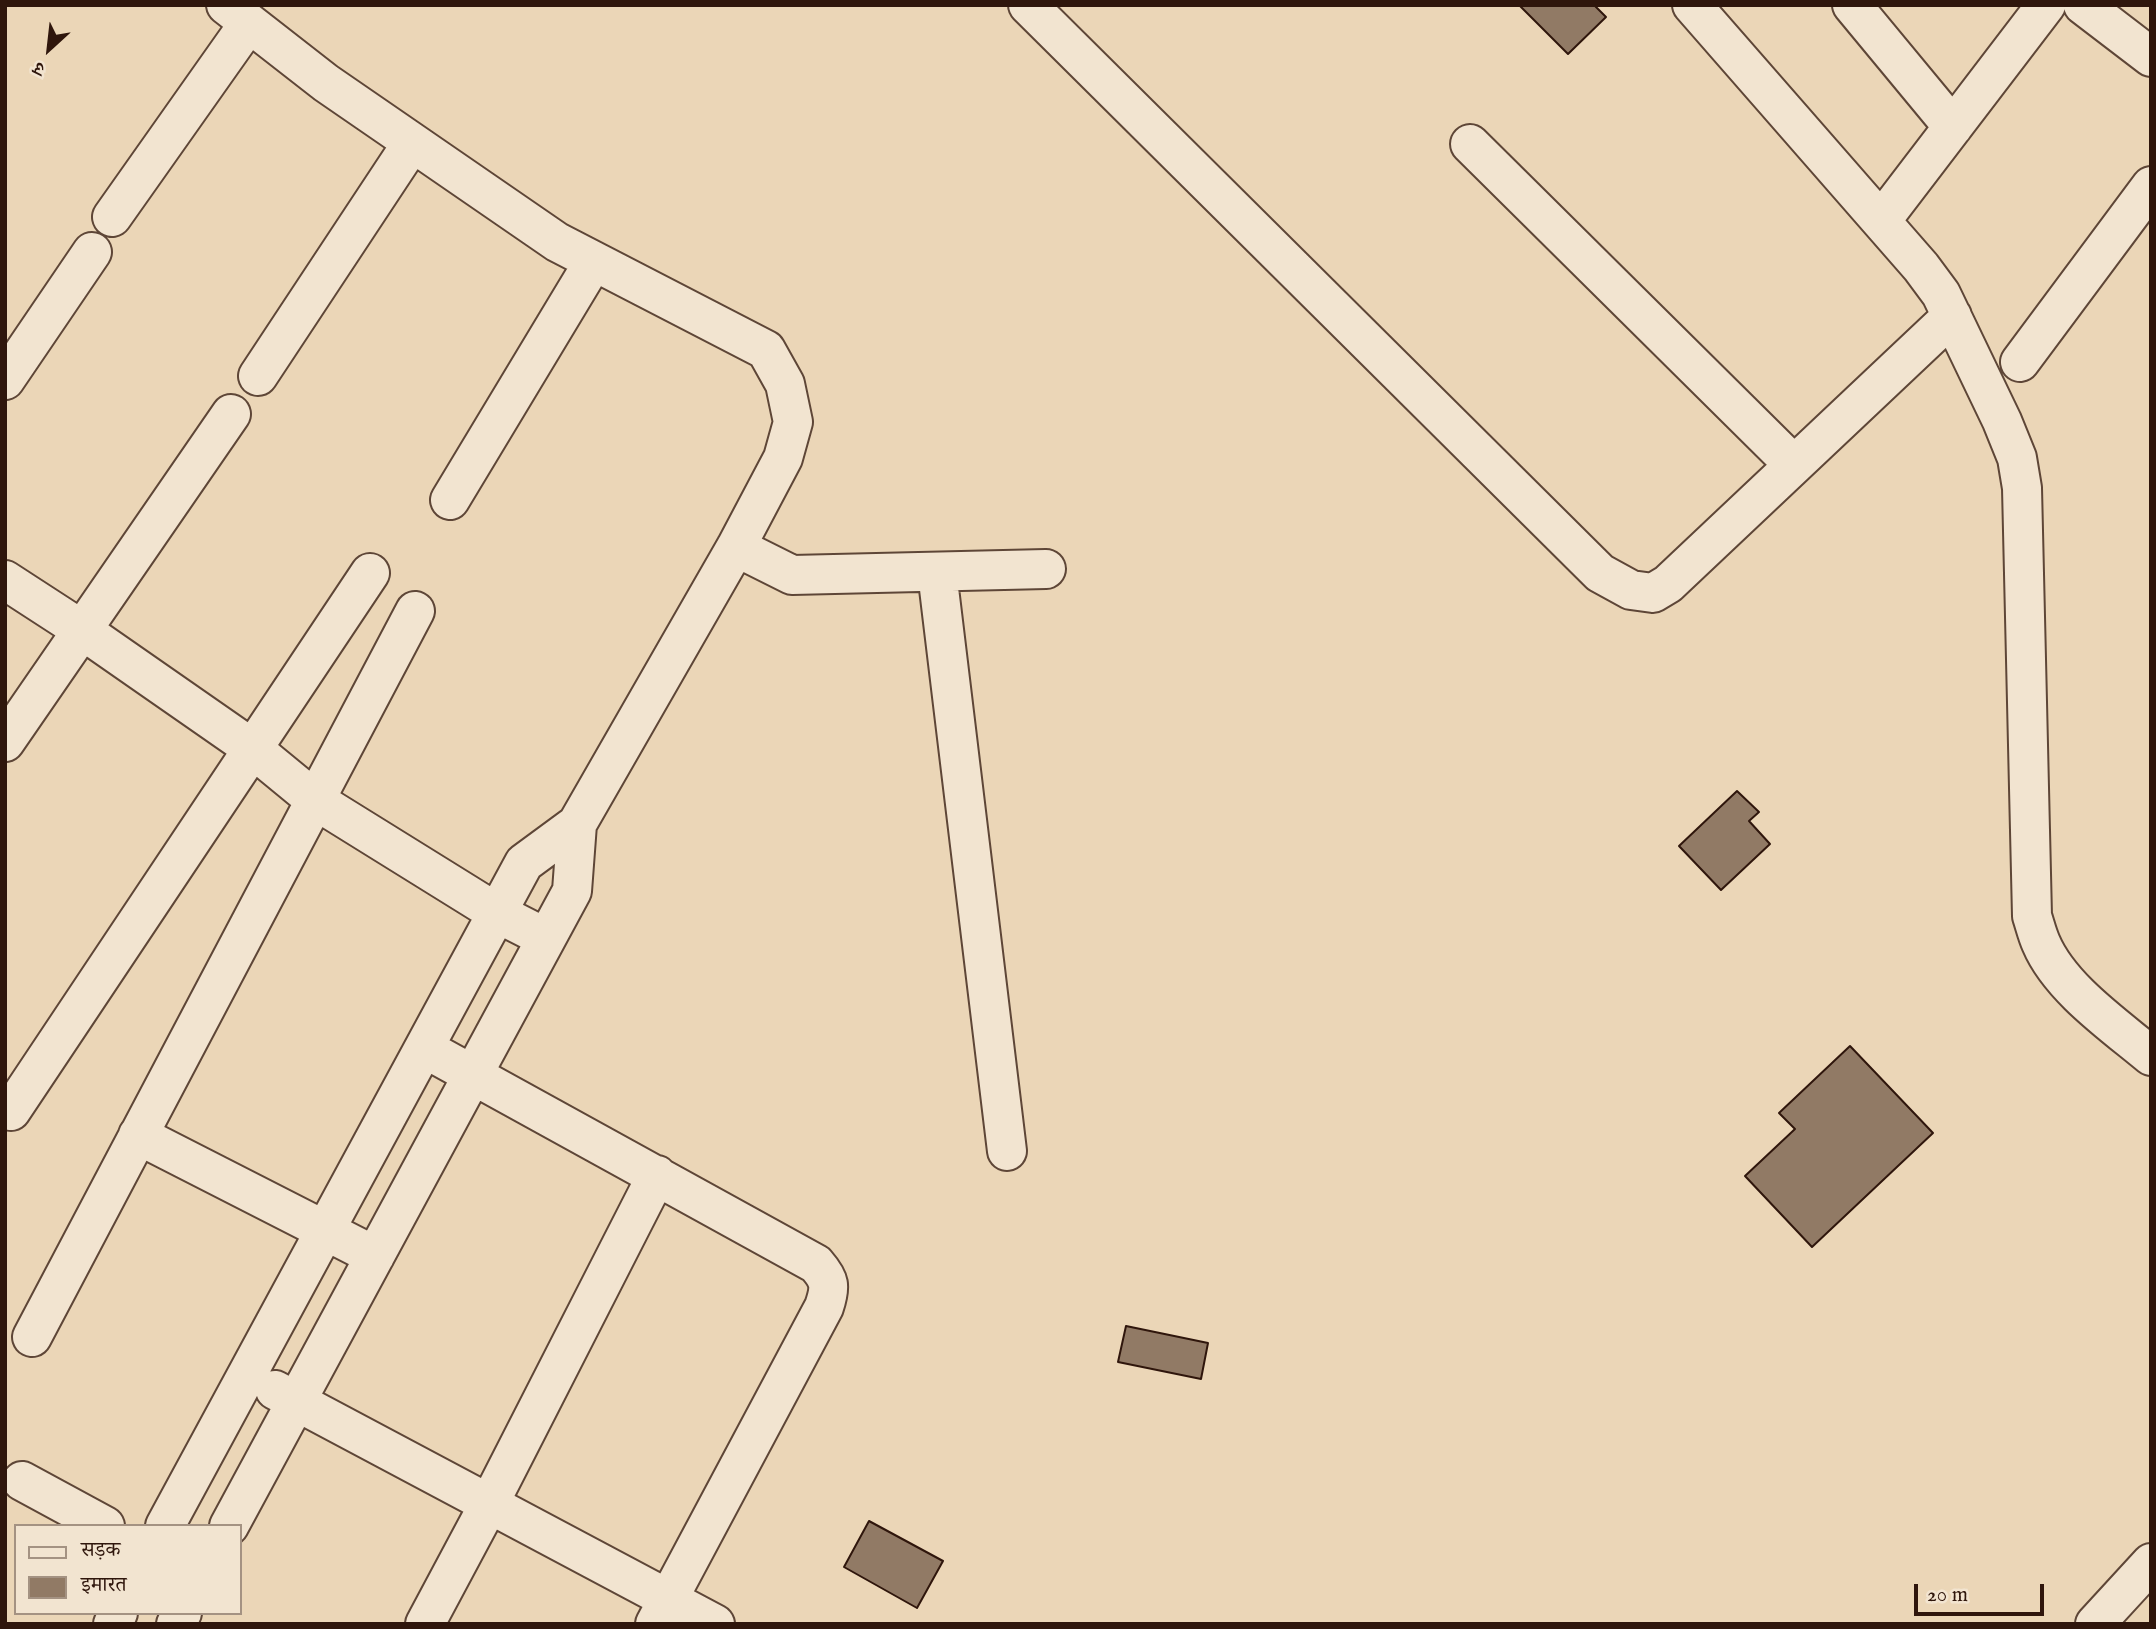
<!DOCTYPE html>
<html>
<head>
<meta charset="utf-8">
<style>
	body { margin:0 }
	#map { position:relative; width:2156px; height:1629px; overflow:hidden; background:#ebd6b7; font-family:"IM FELL English","Noto Serif Devanagari",serif }
	canvas { display:block }
	.frame { position:absolute; inset:0; border:7px solid #2f160c; pointer-events:none }
	.legend { position:absolute; left:14px; top:1524px; width:228px; height:91px; box-sizing:border-box; background:#f2e4d0; border:2px solid #a49282; margin:0; padding:9px 12px; list-style:none; font-size:21px; color:#2f160c }
	.legend li { display:flex; align-items:center; gap:14px; height:35px }
	.legend b { width:35px; border:2px solid #a49282 }
	.north { position:absolute; left:14px; top:14px; width:70px; height:70px; -webkit-text-stroke:5px #f2e4d0; paint-order:stroke; rotate:207deg; font-size:19px; font-weight:700; line-height:28px; text-align:center; color:#2f160c }
	.north::after { content:''; display:block; margin:auto; width:24px; height:32px; background:#2f160c; clip-path:polygon(50% 0,100% 100%,50% 72%,0 100%) }
	.scale { position:absolute; left:1914px; top:1584px; width:130px; height:32px; box-sizing:border-box; border:4px solid #2f160c; border-top:0; padding-left:9px; font-size:21px; line-height:24px; white-space:nowrap; color:#2f160c; -webkit-text-stroke:5px #f2e4d0; paint-order:stroke }
</style>
</head>
<body>
<div id="map">
<canvas width="2156" height="1629"></canvas>
<div class="frame"></div>
<ul class="legend">
<li><b style="height:9px;background:#f2e4d0"></b>सड़क</li>
<li><b style="height:19px;background:#917a65"></b>इमारत</li>
</ul>
<div class="north">उ</div>
<div class="scale">20 m</div>
</div>
<script>
const c = document.querySelector('canvas').getContext('2d');
c.lineJoin = 'round';
function paint(path, color) { c.fillStyle = color; c.fill(path, 'evenodd'); }
function strokePath(path, color, width, dash) { c.strokeStyle = color; c.lineWidth = width; c.lineCap = dash ? 'butt' : 'round'; c.setLineDash(dash || []); c.stroke(path); }
const building = new Path2D(`
	M1519,5H1594L1606,17L1568,54Z
	M1737,791L1759,812L1749,821L1770,844L1721,890L1679,846Z
	M1850,1046L1933,1133L1812,1247L1745,1176L1795,1129L1779,1113Z
	M1126,1326L1208,1343L1201,1379L1118,1362Z
	M869,1521L943,1561L917,1608L844,1567Z`);
const minor = new Path2D(`
	M1028,5L1600,573L1631,590L1653,593L1668,584L1952,316
	M1692,5L1921,267L1941,294L2002,421L2017,458L2022,488L2032,916C2035,925 2037,934 2041,943C2060,988 2114,1025 2151,1056
	M1852,5L1953,127
	M2083,5L2151,57
	M1470,144L1794,465
	M112,217L249,23
	M1881,221L2046,5
	M2020,362L2151,186
	M258,376L412,143
	M5,380L92,252
	M450,500L594,261
	M736,547L792,575L1046,569
	M937,572L1007,1151
	M5,580L82,630L253,749L315,800L497,913L546,938
	M5,742L231,414
	M424,1048L816,1264C830,1280 831,1286 824,1307L655,1624
	M11,1111L370,573
	M138,1135L375,1256
	M32,1337L415,611
	M275,1390L715,1624
	M22,1481L105,1526
	M165,1526L524,863L577,824L736,547L783,458L793,422L785,384L766,350L557,242L326,83L226,5
	M229,1526L572,891L577,824
	M113,1624L118,1613
	M176,1624L182,1613
	M425,1624L489,1504L657,1175
	M2095,1624L2151,1563`);
paint(building, '#917a65');
strokePath(building, '#2f160c', 2);
strokePath(minor, '#5e4637', 42);
strokePath(minor, '#f2e4d0', 38);
</script>
</body>
</html>
